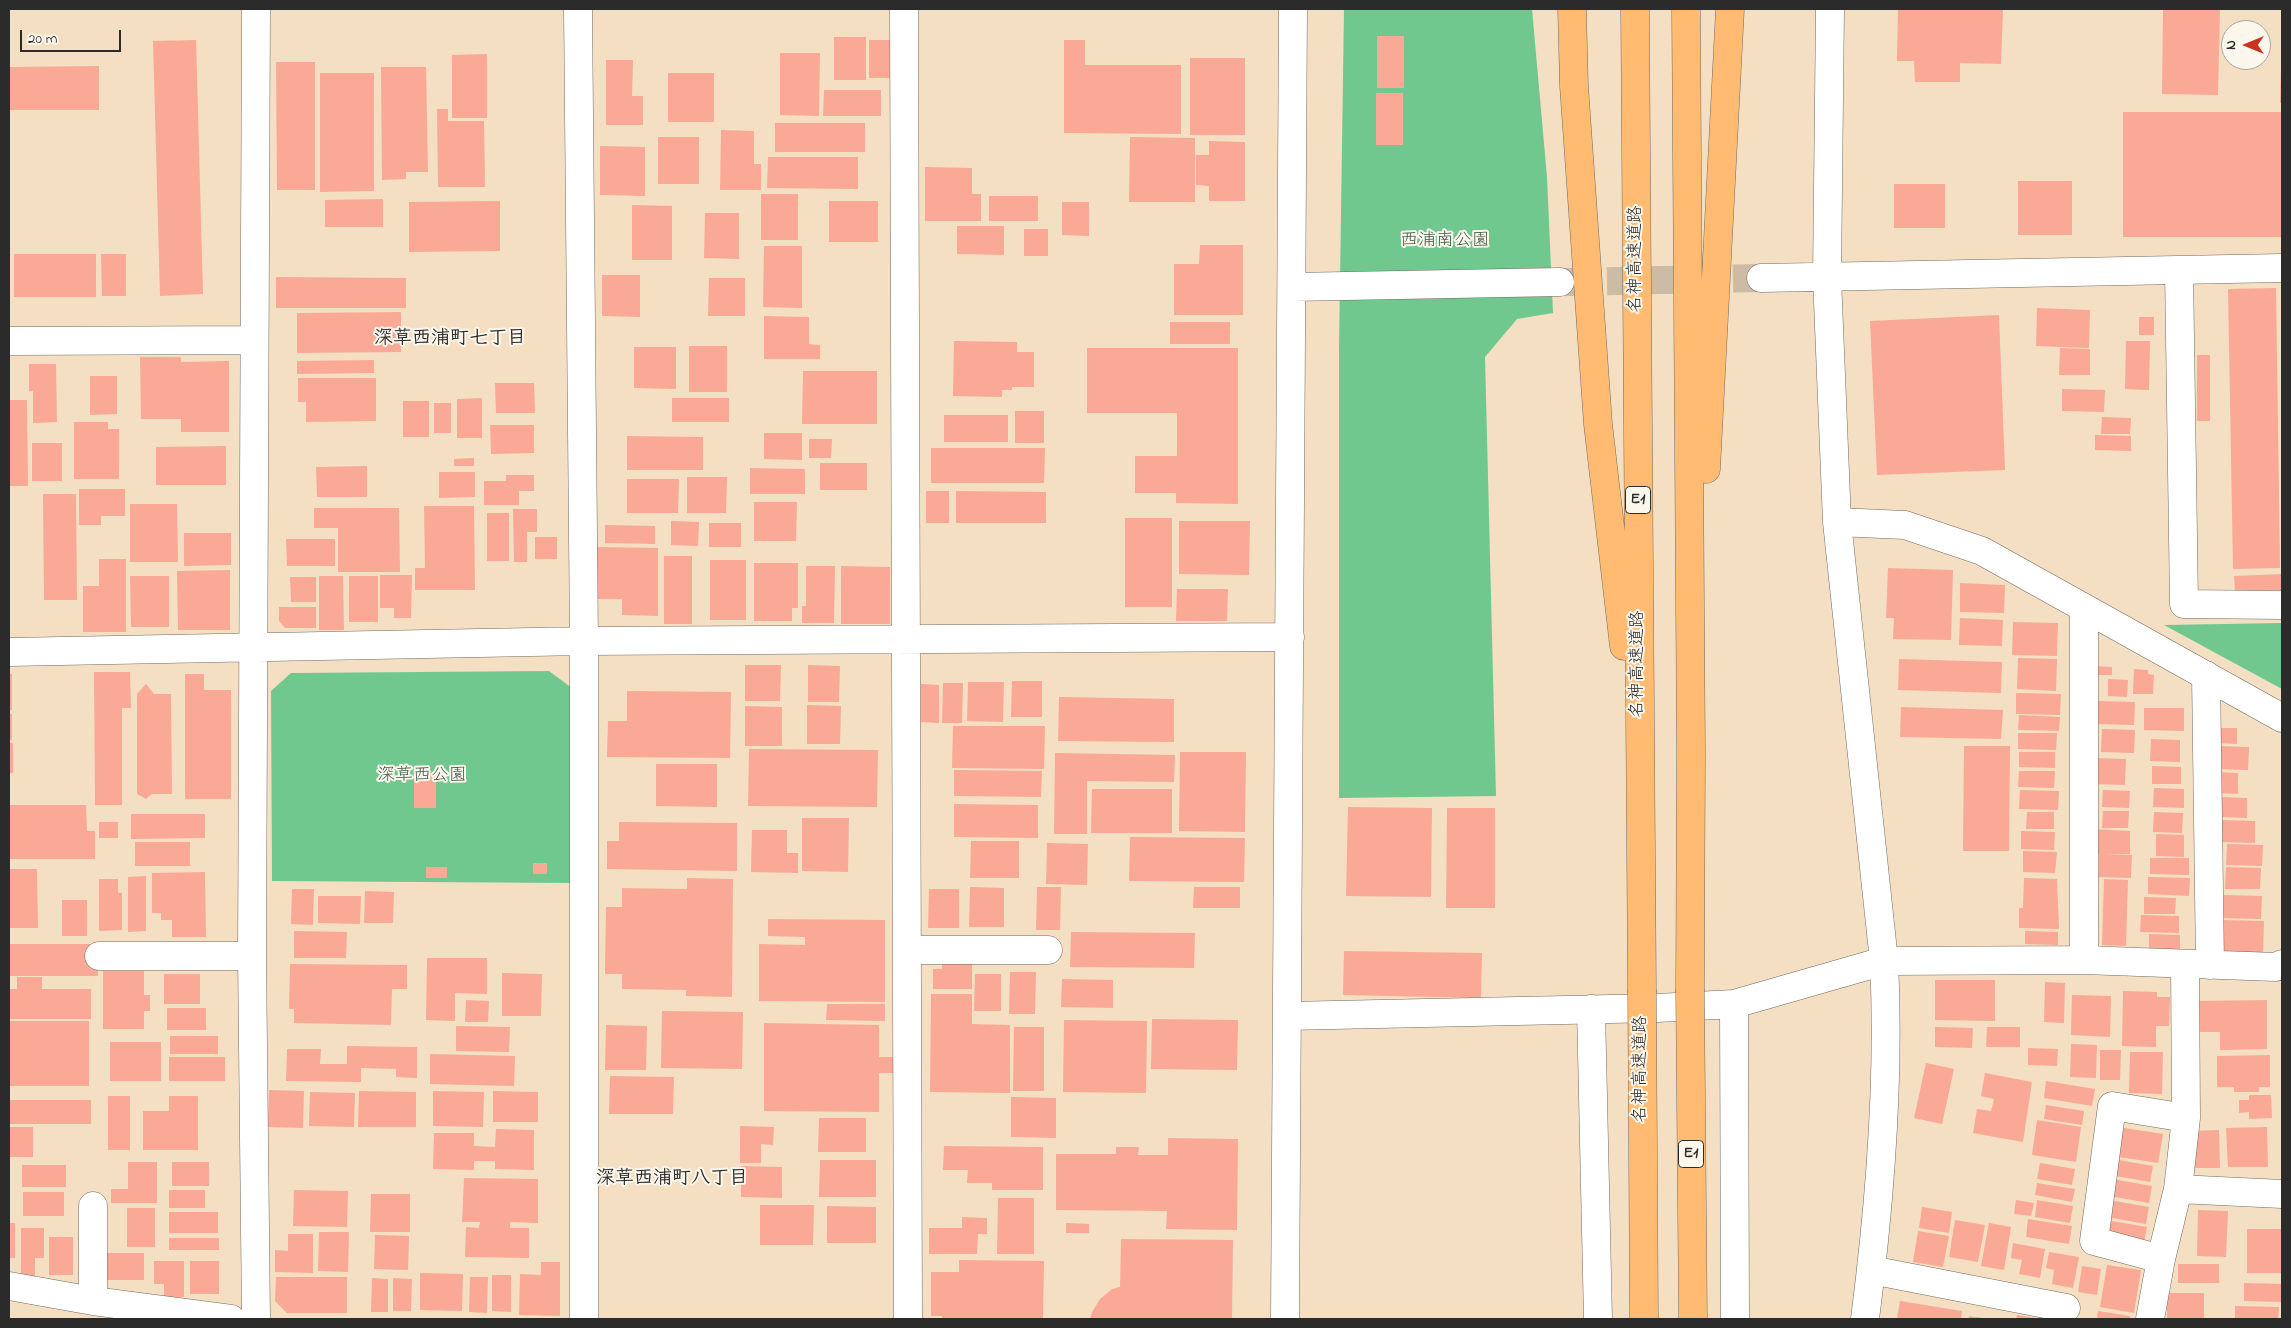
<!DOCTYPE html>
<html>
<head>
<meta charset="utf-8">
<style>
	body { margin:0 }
	#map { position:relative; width:2291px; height:1328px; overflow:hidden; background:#f4dfc3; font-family:"Indie Flower",sans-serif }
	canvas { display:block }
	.frame { position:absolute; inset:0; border:10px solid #2b2b2b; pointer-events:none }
	.north { position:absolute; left:2221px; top:20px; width:50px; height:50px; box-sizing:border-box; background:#fbf7ec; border:1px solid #a8a59f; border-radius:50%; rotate:270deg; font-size:14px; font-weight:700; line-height:20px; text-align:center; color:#2b2b2b }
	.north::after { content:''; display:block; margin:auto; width:18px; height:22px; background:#c8321e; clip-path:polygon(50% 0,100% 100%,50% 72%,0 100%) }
	.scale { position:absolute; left:20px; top:30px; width:101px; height:22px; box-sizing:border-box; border:2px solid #2b2b2b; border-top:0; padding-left:6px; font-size:15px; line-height:18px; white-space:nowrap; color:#2b2b2b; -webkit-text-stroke:4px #fbf7ec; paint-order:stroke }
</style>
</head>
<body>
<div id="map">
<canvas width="2291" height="1328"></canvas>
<div class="frame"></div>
<div class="north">N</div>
<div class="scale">20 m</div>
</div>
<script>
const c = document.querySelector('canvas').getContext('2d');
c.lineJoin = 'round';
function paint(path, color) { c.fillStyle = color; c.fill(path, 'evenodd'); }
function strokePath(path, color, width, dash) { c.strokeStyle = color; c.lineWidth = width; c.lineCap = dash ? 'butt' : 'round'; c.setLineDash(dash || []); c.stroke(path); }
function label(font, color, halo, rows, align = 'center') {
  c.font = font + ' "Indie Flower","Klee One",sans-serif'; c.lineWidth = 4; c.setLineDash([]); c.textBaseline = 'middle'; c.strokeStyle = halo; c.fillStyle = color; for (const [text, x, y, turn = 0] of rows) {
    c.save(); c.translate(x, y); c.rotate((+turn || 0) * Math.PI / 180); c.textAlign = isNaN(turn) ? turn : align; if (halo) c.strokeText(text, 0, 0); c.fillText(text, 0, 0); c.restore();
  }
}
const green = new Path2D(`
	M1344,9H1532L1547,177L1553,313L1517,319L1485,357L1496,796L1339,798V350Z
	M2282,623V689L2164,625Z
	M549,671L572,688L570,883L272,881L271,691L291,673Z`);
const building = new Path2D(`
	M1898,9H2003L2001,64L1960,63V82H1915L1914,61H1897Z
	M2163,9H2220L2218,95L2162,94Z
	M1377,36H1404V88H1377Z
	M834,37H866V80H834Z
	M196,40L203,294L160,296L153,41Z
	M869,40H890V78H869Z
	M1064,40H1085V65H1181V134L1064,133Z
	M780,53H820L819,116L780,115Z
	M487,54V118H452V55Z
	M1190,58H1245V135H1190Z
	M606,60H633L632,96H643V125H606Z
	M276,62H315V190H277Z
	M99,66V110H9V67Z
	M381,67H426L428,172H406V179L382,180Z
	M2281,67H2282V103H2280Z
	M320,73H374V191L320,192Z
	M668,73H714V122H668Z
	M824,90H881V116H823Z
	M1376,93H1403V145H1376Z
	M437,109H448V121H484L485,187H438Z
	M2123,112H2282V237H2123Z
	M775,123H865V152H775Z
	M721,130L754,131V164H761V190H720Z
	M658,137H699V184H658Z
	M1130,137L1195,138V202H1129Z
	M1209,141L1245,142V201H1209V186L1196,185V155H1209Z
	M600,146L645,147V196L600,195Z
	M768,157H858V189L767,188Z
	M925,167L972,168V194H981V221H925Z
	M2018,181H2072V235H2018Z
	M1894,184H1945V228H1894Z
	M761,194H798V240H761Z
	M989,196H1038V221H989Z
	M383,199V227H325V200Z
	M500,201V251L409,252V202Z
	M829,201H878V242H829Z
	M1062,202H1089V236L1062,235Z
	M632,205L672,206V260H632Z
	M705,213H739V259L704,258Z
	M957,226H1004V255L957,254Z
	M1024,229H1048V256H1024Z
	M1200,245H1243V315H1174V264H1199Z
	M764,246H802V308L763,307Z
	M14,254H96V297H14Z
	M101,254H126V296H102Z
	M602,275H640V317L602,316Z
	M276,277L406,278V308H276Z
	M709,278H745V316H708Z
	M2276,288L2280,568L2233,569L2228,289Z
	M2037,308L2090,310L2089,348L2036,346Z
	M401,312V352L297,353V313Z
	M1999,315L2005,470L1877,475L1870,321Z
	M764,316L809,317V344L820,345V359H764Z
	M2139,317H2154V335H2139Z
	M1170,322H1230V344H1170Z
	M954,341L1017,342V352H1034V387H1012V390H1002V397L953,396Z
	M2126,341H2150L2149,390L2125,389Z
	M689,346H727V392H689Z
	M634,347H676V389L634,388Z
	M1087,348H1238V504L1176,503V493H1135V456H1177V413H1087Z
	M2060,348L2090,349V375H2059Z
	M2197,355H2210V421H2197Z
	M140,357H181V362L229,361V432H181V419H141Z
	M374,360V373L297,374V361Z
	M29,364H56L57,422L33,423V391H29Z
	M803,371H877V424H802Z
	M90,376H117V414L90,415Z
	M298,378H376V421L306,422V402H298Z
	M495,383H534L535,413H496Z
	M2062,389L2105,390L2104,412L2062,411Z
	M482,398V438H457V399Z
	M672,398H729V422H672Z
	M9,400H27L28,486H9Z
	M403,401H429V437H403Z
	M434,403H451V433H434Z
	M1015,411H1044V443H1015Z
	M944,415H1008V442H944Z
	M2102,417L2131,418L2130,434H2101Z
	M74,422H108V429H119V479H74Z
	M490,425H534V453L491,454Z
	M764,433H802V460L764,459Z
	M2095,435L2131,436V451L2095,450Z
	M627,436L703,437V470H627Z
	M809,439H832L831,458H809Z
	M32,443H62V481H32Z
	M226,446V485H156V447Z
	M931,448H1045L1044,483H931Z
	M474,458V466H454V459Z
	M820,463H867V490H820Z
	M367,466V497H317L316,467Z
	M750,468L805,469V494H750Z
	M439,472H475V497L439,498Z
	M506,475H534V491H519V505H484V481H506Z
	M687,477H727L726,513H687Z
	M627,479H679L678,513H627Z
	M79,489H125V516H101V525H79Z
	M926,491H949V523H926Z
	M956,491L1046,492V523H956Z
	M43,494H76L77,600H44Z
	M754,502H797L796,541H754Z
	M130,504H177L178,562H130Z
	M424,506H474L475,590H415V568H425Z
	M314,508H399L400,572H338V528H314Z
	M513,509H537V532H527V562H514Z
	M487,513H509V561H487Z
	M1125,518H1172V607H1125Z
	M671,521L699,522L698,546L671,545Z
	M1179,521H1250L1249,575L1179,574Z
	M709,523H741V547H709Z
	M605,525L655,526V544L605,543Z
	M184,533H231V565L184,566Z
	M535,537H557V559H535Z
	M286,539H335V566H287Z
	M597,547L658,548V616L622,615V599H597Z
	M664,556H692V624H664Z
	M99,559H126V632H83V586H99Z
	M710,560H746V620H710Z
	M754,563H798V608H792V621H754Z
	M806,566H835L834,623H802V606H806Z
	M841,566L890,567V624H841Z
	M1888,568L1953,570L1951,640L1893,639L1894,618H1886Z
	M230,570V630H178L177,571Z
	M2282,574V590L2235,592L2234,576Z
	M380,575H412L411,618H394V608H380Z
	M130,576H169V627H131Z
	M319,576H343L344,630H319Z
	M349,576H378V622H349Z
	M290,577H316V602H291Z
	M1960,583L2005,585L2004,613L1960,612Z
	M1177,589H1228L1227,621H1176Z
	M279,607H316V628H285L279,621Z
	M1960,618L2003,620L2002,646L1959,645Z
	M2013,622L2058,623L2057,656L2012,655Z
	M2018,658L2057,659L2056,691L2017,689Z
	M1899,659L2002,662L2001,693L1898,690Z
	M745,665H781L780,701H745Z
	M808,665L840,666L839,702H808Z
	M2093,666L2112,667V675H2093Z
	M2134,669L2148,670V674L2154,675L2153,694H2133Z
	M94,672H130L131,708H122V805H95Z
	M9,674H12V710H9Z
	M185,674H204V690H231V799H185Z
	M2108,679L2128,680L2127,697L2108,696Z
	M1012,681H1042V717H1011Z
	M968,682H1004L1003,722L967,721Z
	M943,683H963L962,723H942Z
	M146,684L154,694H171L172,794H152L146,799L137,794V694Z
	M921,684L939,685V723L921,722Z
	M627,691L731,692L730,758L607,757L608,721H627Z
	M2016,693L2061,694L2060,715L2016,714Z
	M1059,697L1174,699V742L1058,741Z
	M2098,701L2135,702L2134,725L2097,724Z
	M807,705L841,706L840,744H807Z
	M745,706L782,707V746H745Z
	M1901,707L2003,710L2001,739L1900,737Z
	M2144,708H2184V731L2144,730Z
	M9,714H12V740H9Z
	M2019,715L2060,717L2059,731L2018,730Z
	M953,726H1045L1044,769L952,768Z
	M2216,728H2237V744L2216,743Z
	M2102,729L2135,730L2134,753L2101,752Z
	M2018,733H2057L2056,750L2018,749Z
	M2151,739L2180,740V762L2150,761Z
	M9,743H13V773H9Z
	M1964,746H2010L2009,851H1963Z
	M2216,746L2249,747L2248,770L2216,769Z
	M749,749L878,750L877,807L748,806Z
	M1180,752H1246L1245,832L1179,831Z
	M2019,752H2055V768L2019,767Z
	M1055,753L1175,755L1174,782L1087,781V834H1054Z
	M2093,758L2126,759L2125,785L2093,784Z
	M656,764H717V807L656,806Z
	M2152,766L2181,767V784H2152Z
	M954,770L1042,771L1041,797L954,796Z
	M2019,771H2055L2054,788L2018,787Z
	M436,772V808H414V773Z
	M2216,772L2238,773V794L2216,793Z
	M2154,788L2184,789V808L2153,807Z
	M1092,789H1172V833H1091Z
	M2020,790L2059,791L2058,810L2019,809Z
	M2103,790L2130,791L2129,808L2102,807Z
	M2220,797L2247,798V818L2220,817Z
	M954,804L1038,805V838L954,837Z
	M9,805H86L87,831H95V859H9Z
	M1348,807L1432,808L1431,897L1346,896Z
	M1447,808H1495V908H1446Z
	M2103,811H2129L2128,828H2102Z
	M2027,812H2054V829H2026Z
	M2154,812L2183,813L2182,833L2153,832Z
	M131,814H205V838L131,839Z
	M802,818H849L848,872L802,871Z
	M2221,820L2255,821V843L2220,842Z
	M99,822H118V838H99Z
	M619,822L737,823V871L607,869V841H619Z
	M2089,829L2130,831V854H2105L2132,855L2131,878L2099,877V854L2089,853Z
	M752,830H787V853H798V873L751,872Z
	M2021,831L2055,832L2054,850L2021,849Z
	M2156,834L2184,835V857L2156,856Z
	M1130,837L1245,838L1244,882L1129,881Z
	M971,841H1019V878H970Z
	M135,842H190V866H135Z
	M1047,843L1088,844L1087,885L1046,884Z
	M2227,844L2263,845L2262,866L2226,865Z
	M2023,851L2057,852L2055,873L2023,872Z
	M2150,858H2189V875L2150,874Z
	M533,863H547V874H533Z
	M426,867H447V878H426Z
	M2226,867L2261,868L2260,889H2225Z
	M9,869H37L38,928H9Z
	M205,872L206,937H172V920H161V913H152V873Z
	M146,876V931L128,932V877Z
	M2148,877L2190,878L2189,896L2148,894Z
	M687,878L733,879L732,997L686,996V990L622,989V974H605L606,907H622V888L687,889Z
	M2024,878L2057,879L2059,929L2019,928V908H2023Z
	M99,879H118V893H122V930L99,931Z
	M2104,879L2128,880L2126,946L2102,945Z
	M970,887L1004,888V927H969Z
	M1037,887H1061L1060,930H1036Z
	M1194,887H1240V908H1193Z
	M292,889H314L313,925L291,924Z
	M929,889H959V928H928Z
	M365,891L394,892L393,923H364Z
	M2224,895L2262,896L2261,919L2223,918Z
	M318,896H361L360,924L318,923Z
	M2144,897L2176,898L2175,914H2144Z
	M62,900H87V936H62Z
	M2141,915L2179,916V933L2140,932Z
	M768,919L885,920V1002L759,1001V944L805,945V937L768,936Z
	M2223,920L2264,921L2263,956L2222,954Z
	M294,931L347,932L346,958H294Z
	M2025,931L2058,932V945L2025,944Z
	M1071,932L1195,933L1194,968L1070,967Z
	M2149,934L2180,935V951L2149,950Z
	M9,944H98V976H9Z
	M1344,951L1482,953L1481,998L1343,995Z
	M427,958H487V994L455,993V1021L426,1020Z
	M942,961H972V989H933V969H942Z
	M290,964L407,965V989H392L391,1025L294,1023V1009H289Z
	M103,971H144V995H150V1011H144V1029H103Z
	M1010,972H1036L1035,1014H1009Z
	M502,973L542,974L541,1016H502Z
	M164,974H200V1004H164Z
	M975,974H1001V1011H974Z
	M17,977H42V989H91V1019H9V989H17Z
	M1062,979L1113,980V1008L1061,1007Z
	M1935,980H1995V1021L1935,1020Z
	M2045,982L2065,983L2064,1023L2044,1022Z
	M2123,991L2157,992V997H2170L2169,1026H2156V1047L2122,1046Z
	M931,994H972V1024L1010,1025V1093L930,1092Z
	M2072,995L2111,996L2110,1037L2071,1035Z
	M466,1000L489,1001L488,1022H465Z
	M2267,1000V1049L2220,1050V1032H2198V1001Z
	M827,1004H885V1021L826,1020Z
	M167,1008H206V1030H167Z
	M662,1011L743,1012L742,1069L661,1068Z
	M1152,1019L1238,1020L1237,1070L1151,1069Z
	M1064,1020L1147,1021L1146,1093L1063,1092Z
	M9,1021H89V1086H9Z
	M764,1023L879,1025V1057H893V1073H879V1112L764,1111Z
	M606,1025L647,1026L646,1070H605Z
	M456,1026L510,1027L509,1052L456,1051Z
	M1014,1027H1044V1091H1013Z
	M1935,1027L1973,1028L1972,1048L1935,1047Z
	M1987,1027H2020V1047H1986Z
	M170,1036H218V1054H170Z
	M110,1042H161V1081H110Z
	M2071,1044L2097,1045L2096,1078L2070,1077Z
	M347,1046L417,1047V1078L396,1077V1069L361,1068V1082L286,1081L287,1049H321L320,1064H347Z
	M2028,1048L2058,1049L2057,1066L2028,1065Z
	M2100,1050H2121L2120,1080H2100Z
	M2130,1052H2163L2162,1094L2129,1093Z
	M430,1054L515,1056L514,1086L430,1084Z
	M2270,1055V1087H2259V1092H2234V1087H2217V1056Z
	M169,1057H225V1081H169Z
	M1926,1063L1954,1069L1942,1124L1914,1118Z
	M1985,1073L2032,1082L2023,1142L1973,1133L1977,1109L1991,1111L1994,1099L1981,1096Z
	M610,1076L674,1077L673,1114H609Z
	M2046,1081L2095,1089L2092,1106L2044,1098Z
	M269,1090L304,1091L303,1128L268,1127Z
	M359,1091L416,1092V1127H358Z
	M433,1091L484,1092L483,1127L433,1126Z
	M493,1091L538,1092V1122H493Z
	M310,1092L355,1093L354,1127L309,1126Z
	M2249,1095H2271L2272,1118L2249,1119V1112L2239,1113V1100H2249Z
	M108,1096H130V1150H108Z
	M169,1096H198V1150H143V1111H169Z
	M1011,1097L1056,1098V1138L1011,1137Z
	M9,1100H91V1124H9Z
	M2046,1105L2084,1111L2082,1125L2044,1119Z
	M819,1118H866V1152H818Z
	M2037,1120L2081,1127L2076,1162L2032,1155Z
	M740,1126L774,1127L773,1145L761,1144V1163H740Z
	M9,1127H33V1157H9Z
	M2118,1127L2163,1134L2158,1163L2113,1156Z
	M2267,1127L2268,1167H2228L2226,1128Z
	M496,1129L534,1130V1170L495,1169V1161H474V1170L433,1169L434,1133H474V1146L495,1147Z
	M2219,1130L2220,1168H2191L2190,1131Z
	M1168,1138L1238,1139L1237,1230L1166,1229L1167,1211L1056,1210V1154H1116V1147H1139L1138,1155H1168Z
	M944,1146L1043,1147V1190H992V1183H967L968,1170H943Z
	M2113,1159L2153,1166L2150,1182L2110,1175Z
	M820,1160H876V1197H819Z
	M128,1162H157V1203H111V1189H128Z
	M172,1162H209V1186H172Z
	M2040,1163L2075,1169L2072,1185L2037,1179Z
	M22,1165H66V1187H22Z
	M741,1166L782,1167V1198L741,1197Z
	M464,1178L538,1179V1223L510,1222V1228H529V1258L465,1257L466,1227L479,1228L480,1222H462Z
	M2112,1179L2152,1186L2149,1203L2109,1196Z
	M2037,1183L2075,1189L2072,1202L2035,1195Z
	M169,1190H205V1208H169Z
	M294,1190L348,1191L347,1227L293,1226Z
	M23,1192H64V1216H23Z
	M371,1194H410V1232H370Z
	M998,1198H1034V1254H997Z
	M2016,1200L2034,1203L2031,1216L2014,1214Z
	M2037,1200L2073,1206L2070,1223L2035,1217Z
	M2109,1200L2149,1207L2146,1224L2107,1217Z
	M760,1205H814L813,1245H760Z
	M827,1206L876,1207V1243H827Z
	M1922,1207L1952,1212L1949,1233L1919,1228Z
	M127,1208H155V1247H127Z
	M2198,1210L2228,1211L2226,1257L2197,1256Z
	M169,1212H218V1233H169Z
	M962,1217L987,1218V1234H978L977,1254H929V1228H962Z
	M2028,1219L2072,1226L2069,1244L2026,1237Z
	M1955,1220L1985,1225L1978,1262L1949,1257Z
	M2106,1220L2147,1227L2144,1242L2103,1235Z
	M9,1223H15V1258H9Z
	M1066,1223L1089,1224V1233H1066Z
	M1989,1223L2011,1227L2004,1270L1981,1266Z
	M21,1228H44V1258H35V1278H21Z
	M2247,1229H2282V1273H2247Z
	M1918,1231L1949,1236L1943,1267L1913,1262Z
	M319,1232H349L348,1272L318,1271Z
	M288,1234H313V1273L275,1272V1250L288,1251Z
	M375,1235L409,1236L408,1270L374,1269Z
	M49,1237H73V1275H49Z
	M169,1238H219V1250H169Z
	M1121,1239L1233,1240L1232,1319H1090L1092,1312L1100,1299L1112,1289L1120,1287Z
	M2013,1243L2045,1249L2040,1278L2019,1274L2022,1260L2011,1258Z
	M2049,1252L2079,1257L2073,1288L2052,1284L2054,1270L2046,1268Z
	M107,1253H144V1280H107Z
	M959,1260L1044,1261L1043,1319H942V1316H931V1272H959Z
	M154,1261H184V1297H164V1284H154Z
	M190,1261H219V1294H190Z
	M541,1262H560V1316L519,1315L520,1274L541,1275Z
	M2178,1264H2219V1283H2178Z
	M2107,1265L2141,1270L2134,1313L2100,1307Z
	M2082,1266L2101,1269L2097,1295L2078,1292Z
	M420,1273L463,1274L462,1311L420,1310Z
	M492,1275H511V1312L492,1311Z
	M276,1277H347V1313H287L275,1301Z
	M470,1277H488L487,1313L469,1312Z
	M372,1278L388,1279V1312H371Z
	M393,1278L412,1279L411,1311H393Z
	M2244,1283L2282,1284V1302L2244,1301Z
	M2167,1293H2204V1319H2167Z
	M1900,1301L1962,1311L1961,1319H1897Z
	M2235,1306L2279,1307L2278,1319H2235Z
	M2098,1311L2130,1316V1319H2097Z
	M2017,1315L2035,1318V1319H2016Z
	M1969,1316L1983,1318V1319H1968Z`);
const minorTunnel = new Path2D(`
	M1565,282L1761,278`);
const minor = new Path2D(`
	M256,9L252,956L256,1319
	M578,9L584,641V1319
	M904,9L908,1319
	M1830,9L1827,277L1837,522L1884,961C1890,1079 1880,1202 1865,1319
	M2179,270L2184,604L2282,605
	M1761,278L2282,268
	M1292,287L1560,282
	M9,341L254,340
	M1837,522L1905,525L1982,551L2282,718
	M9,652L584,641L1290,637
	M2206,675L2210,965
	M908,950H1048
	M99,956H252
	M2084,960V608
	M1734,1004L1735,1319
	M1591,1009L1598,1319
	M1287,1016L1657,1008L1734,1004L1884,961L2084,960L2276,967L2282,964
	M2178,1189L2282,1194
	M93,1206V1301
	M2161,1259L2094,1241L2112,1106L2186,1118
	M1871,1270L2066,1308
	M9,1286L93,1301L231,1319
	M1285,1319L1293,9
	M2150,1319L2161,1259L2178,1189L2186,1118L2185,964`);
const highway = new Path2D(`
	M1572,9L1574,86L1598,424L1624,646
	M1635,9L1642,990
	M1686,9L1691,753L1690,989
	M1706,469L1730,9`);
const highwayBridge = new Path2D(`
	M1690,989L1693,1319
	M1642,990L1644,1319`);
const shields = [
	[1638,500,25],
	[1691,1154,25]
];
const shieldNames = [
	["E1",1638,500],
	["E1",1691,1154]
];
const parkNames = [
	["西浦南公園",1445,242],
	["深草西公園",422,777]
];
const streetNames = [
	["名神高速道路",1637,259,-90],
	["名神高速道路",1639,664,-90],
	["名神高速道路",1642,1069,-90]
];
const neighbourhoodNames = [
	["深草西浦町七丁目",450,340],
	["深草西浦町八丁目",672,1180]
];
paint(green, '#70c88f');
paint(building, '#f9a995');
strokePath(minorTunnel, '#ccbba5', 28, [28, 14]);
strokePath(minor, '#716a60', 29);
strokePath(highway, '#716a60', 29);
strokePath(minor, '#fff', 28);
strokePath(highway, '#ffbb71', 28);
strokePath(highwayBridge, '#716a60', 29, []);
strokePath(highwayBridge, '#ffbb71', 28);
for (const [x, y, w] of shields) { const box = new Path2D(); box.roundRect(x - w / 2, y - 13.5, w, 27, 4); c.fillStyle = '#fbf7ec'; c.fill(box); strokePath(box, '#2b2b2b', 1); }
label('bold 16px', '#2b2b2b', null, shieldNames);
label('18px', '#405a49', '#fbf7ec', parkNames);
label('18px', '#2b2b2b', '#fbf7ec', streetNames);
label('bold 19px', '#2b2b2b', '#fbf7ec', neighbourhoodNames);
</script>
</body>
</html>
